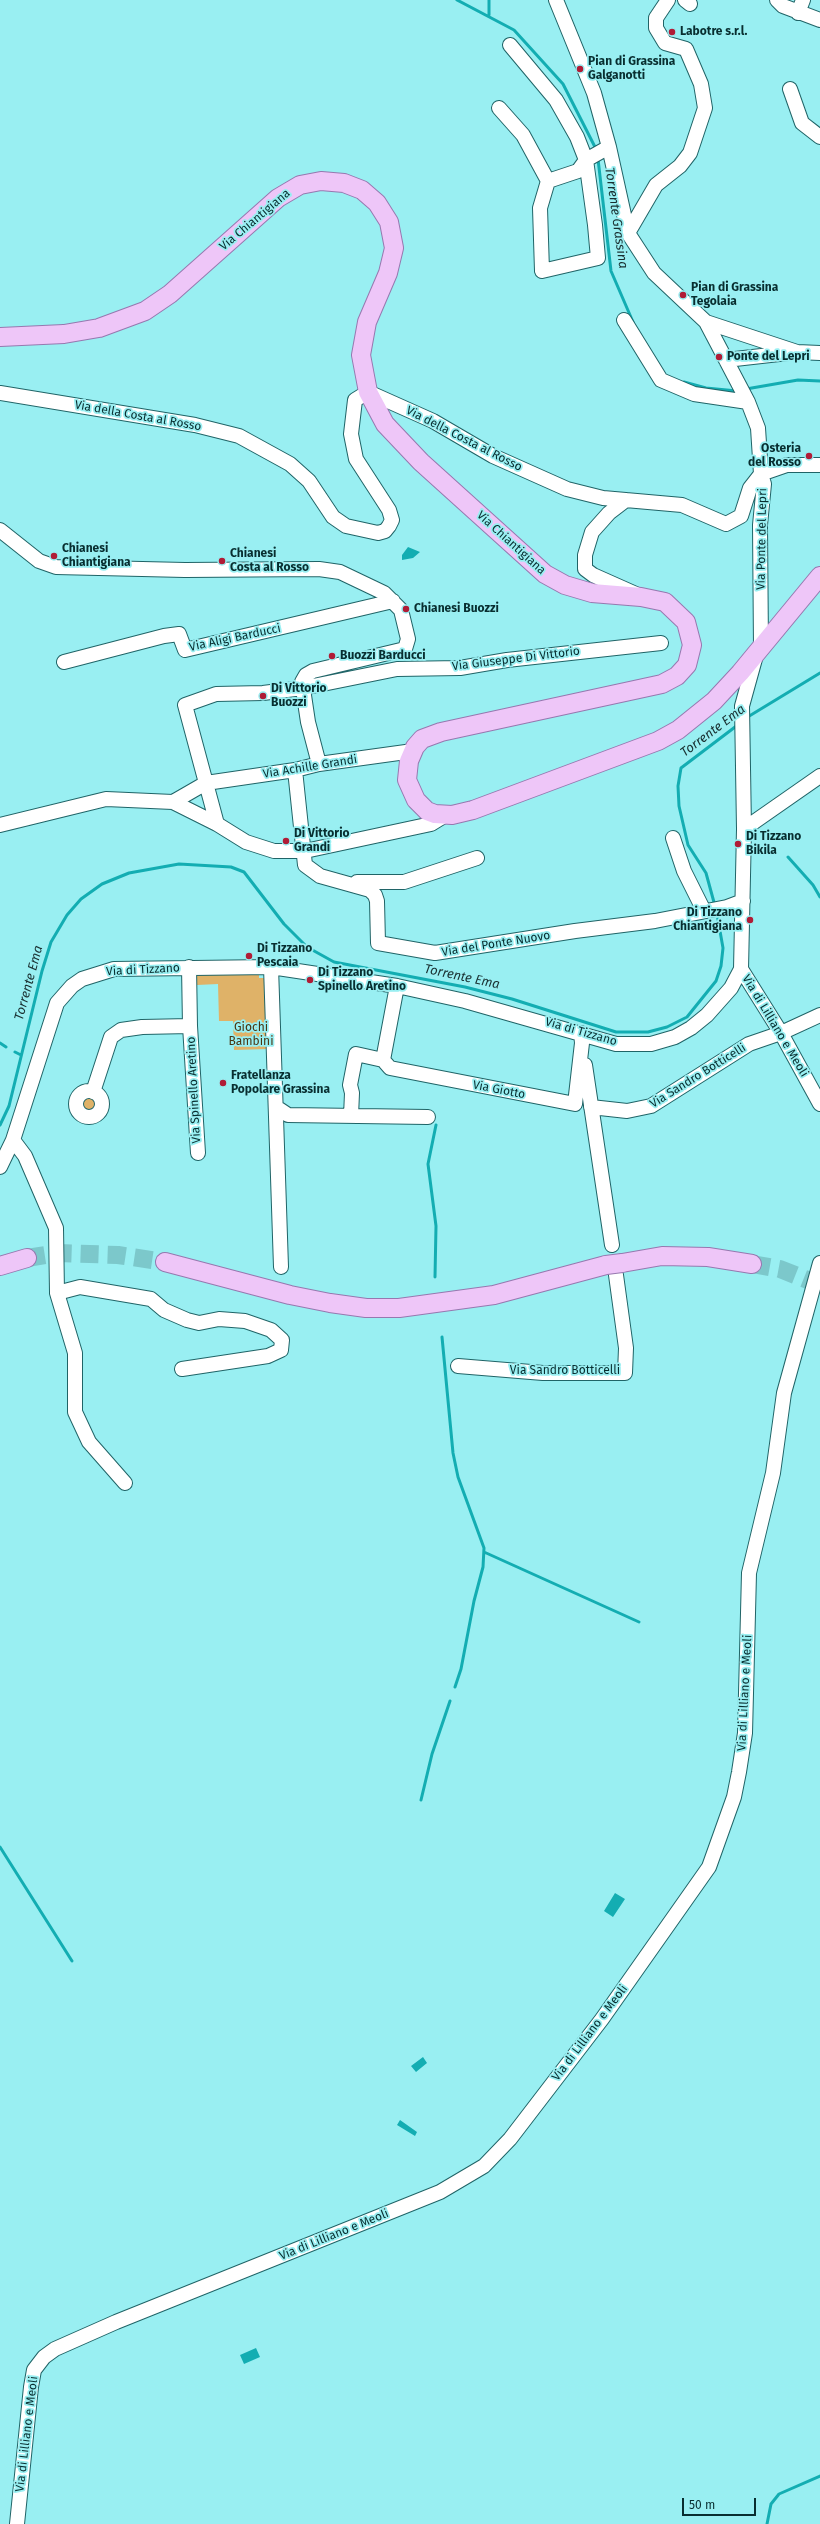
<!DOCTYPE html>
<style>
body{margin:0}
#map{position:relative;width:820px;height:2524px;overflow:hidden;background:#99eff2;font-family:"Fira Sans",sans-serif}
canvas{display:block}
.scale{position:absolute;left:682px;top:2498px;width:74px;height:18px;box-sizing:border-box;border:2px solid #082e30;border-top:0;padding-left:5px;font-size:12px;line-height:14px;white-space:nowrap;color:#082e30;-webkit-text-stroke:3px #99eff2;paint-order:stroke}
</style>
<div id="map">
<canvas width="820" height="2524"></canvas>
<div class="scale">50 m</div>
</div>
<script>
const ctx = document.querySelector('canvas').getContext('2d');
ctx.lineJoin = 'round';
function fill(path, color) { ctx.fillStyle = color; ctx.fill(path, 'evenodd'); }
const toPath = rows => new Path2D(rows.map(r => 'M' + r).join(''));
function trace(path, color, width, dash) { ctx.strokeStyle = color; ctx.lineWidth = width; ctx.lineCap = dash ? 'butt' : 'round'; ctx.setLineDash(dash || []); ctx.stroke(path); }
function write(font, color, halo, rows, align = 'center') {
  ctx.font = font + ' "Fira Sans",sans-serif'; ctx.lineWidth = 3.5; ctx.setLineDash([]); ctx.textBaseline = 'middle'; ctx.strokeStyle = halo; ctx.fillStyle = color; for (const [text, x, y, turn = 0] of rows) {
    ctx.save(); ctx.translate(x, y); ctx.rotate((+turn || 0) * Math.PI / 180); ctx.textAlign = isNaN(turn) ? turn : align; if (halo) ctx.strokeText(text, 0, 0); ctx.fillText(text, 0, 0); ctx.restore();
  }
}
fill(toPath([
 [259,971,259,978,265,978,268,1049,234,1050,233,1021,219,1021,218,984,197,985,197,974],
 '81 1104a9 9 0 1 1 18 0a9 9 0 1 1-18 0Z'
]), '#dfb268');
fill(toPath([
 [408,547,420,552,413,558,402,560,402,555],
 [615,1893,625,1899,613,1917,604,1911],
 [423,2057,427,2063,416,2072,411,2066],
 [400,2120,417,2132,415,2136,397,2125],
 [256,2348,260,2357,244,2364,240,2355]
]), '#13adb2');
trace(toPath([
 [457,0,514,30,563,84,596,149],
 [489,0,489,15],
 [598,159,611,271,633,322],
 [684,382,706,388,737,391],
 [746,389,798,380,820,381],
 [746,718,820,673],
 [788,857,813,885,820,897],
 [715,906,706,873,688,845,679,806,678,786,681,768,739,724],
 [0,1043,6,1047],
 [15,1052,21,1055],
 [0,1125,9,1106,42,971,51,942,67,915,81,899,102,884,129,873,179,864,231,867,244,872,284,924,307,947,334,962,465,987,512,999,616,1032,648,1032,667,1027,687,1017,716,981,721,966,723,948,717,914],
 [435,1277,436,1226,428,1164,436,1125],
 [442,1337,453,1453,458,1477,484,1548,483,1567,474,1601,461,1669,455,1687],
 [484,1552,639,1622],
 [421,1800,432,1754,450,1701],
 [0,1847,72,1961],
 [767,2524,771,2504,779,2494,820,2476]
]), '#13adb2', 3);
trace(toPath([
 [27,1258,59,1253,118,1255,165,1262],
 [752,1264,780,1269,820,1285]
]), '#7cc8cb', 18, [18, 9]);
const minor = toPath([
 [556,0,594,93,609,147,628,233,654,273,706,322,748,402,758,428,761,474,764,484,760,525,761,648],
 [685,0,690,4],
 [777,0,783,6,820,20],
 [798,13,803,0],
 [510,45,556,100,577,137,586,160,595,225,598,258,542,271,540,208,548,181,578,171,586,160,609,147],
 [790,89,802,123,820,137],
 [499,108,523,135,548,181],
 [628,233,656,185,680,166,690,153,705,108,701,84,686,49,665,43,656,28,656,18,668,0],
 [624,320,661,380,694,394,748,402],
 [706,322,797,352],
 [726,360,797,352,820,353],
 [0,393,195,425,239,436,290,464,309,481,333,517,346,526,378,533,385,531,389,526,392,520,389,510,356,459,351,434,355,400,368,392,433,421,493,456,567,489,603,498,682,505,726,524,741,516,750,488,761,474,787,465,820,465],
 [626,500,609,513,592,532,585,555,585,569,593,575,638,595],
 [0,530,39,561,56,567,185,570,319,569,340,572,384,593,401,610,408,639,405,649,313,671,306,675,302,682,308,722,319,764],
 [64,662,164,636,179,634,185,650,393,601],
 [295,770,305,865,320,876,370,890,375,895,377,901,378,943,435,953,575,931,655,921,727,907,743,901],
 [173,802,217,824],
 [444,816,431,824,305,851,274,851,246,842,217,824,185,705,216,694,263,693,303,688,397,669,460,668,507,660,661,643],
 [0,825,106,799,173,802,206,783,295,770,319,764,413,751],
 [744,829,820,776],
 [673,838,684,871,704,911],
 [357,882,404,882,477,858],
 [271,967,281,1267],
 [741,969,781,1033,820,1104],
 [190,1026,198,1153],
 [383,1060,397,986],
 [585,1065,612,1245],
 '76 1104a13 13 0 1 1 26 0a13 13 0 1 1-26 0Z',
 [93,1092,111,1037,121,1030,142,1027,190,1026,189,967],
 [276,1107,288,1115,428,1117],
 [591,1107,627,1111,651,1106,749,1044,781,1033,820,1015],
 [351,1116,352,1093,350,1085,356,1054,383,1060,390,1068,575,1104,582,1043,581,1033],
 [13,1140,25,1156,56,1228,57,1293,75,1353,75,1412,89,1442,125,1483],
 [0,1167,13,1140,57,1003,72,986,82,979,114,969,271,967,397,986,465,1001,616,1044,651,1044,675,1037,691,1028,707,1015,731,988,741,969,744,829,742,706,755,659],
 [57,1293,80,1287,151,1299,164,1310,187,1320,199,1323,219,1319,245,1321,271,1330,282,1340,281,1350,268,1356,182,1369],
 [458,1366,543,1373,625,1373,626,1348,616,1275],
 [17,2524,31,2387,34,2370,44,2357,55,2349,116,2322,440,2192,484,2166,510,2139,602,2019,709,1867,734,1797,739,1772,745,1733,749,1573,773,1473,784,1393,820,1263]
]);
const major = toPath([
 [0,337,64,334,99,328,145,311,170,294,278,198,300,185,321,181,344,183,362,190,377,203,389,222,394,248,388,273,367,322,361,355,368,392,385,424,421,462,545,574,565,585,592,593,641,597,665,602,686,622,692,645,687,665,677,676,662,684,441,732,422,739,415,747,409,761,407,780,416,800,427,811,435,814,452,815,473,810,658,741,678,730,714,701,740,673,820,576],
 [165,1262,290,1295,330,1303,366,1308,399,1308,494,1295,606,1265],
 [622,1263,662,1256,708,1257,752,1264],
 [0,1266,27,1258]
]);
trace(minor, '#206467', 16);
trace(major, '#9678af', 20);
trace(minor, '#fff', 14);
trace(major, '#eec6f8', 18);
const majorBridge = toPath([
 [606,1265,622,1263]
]);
trace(majorBridge, '#9678af', 20, []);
trace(majorBridge, '#eec6f8', 18);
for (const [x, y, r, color] of [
 [672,32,4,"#b01c36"],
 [580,69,4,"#b01c36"],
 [683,295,4,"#b01c36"],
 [719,357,4,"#b01c36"],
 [809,456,4,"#b01c36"],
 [54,556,4,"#b01c36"],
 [222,561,4,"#b01c36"],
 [406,609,4,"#b01c36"],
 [332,656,4,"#b01c36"],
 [263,696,4,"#b01c36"],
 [286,841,4,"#b01c36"],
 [738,844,4,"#b01c36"],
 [750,920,4,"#b01c36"],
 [249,956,4,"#b01c36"],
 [310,980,4,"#b01c36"],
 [223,1083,4,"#b01c36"]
]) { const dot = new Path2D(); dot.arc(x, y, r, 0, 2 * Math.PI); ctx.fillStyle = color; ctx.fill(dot); trace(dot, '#99eff2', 1.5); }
write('bold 12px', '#082e30', '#99eff2', [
 ["Labotre s.r.l.",680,32],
 ["Pian di Grassina",588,62],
 ["Galganotti",588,76],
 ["Pian di Grassina",691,288],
 ["Tegolaia",691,302],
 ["Ponte del Lepri",727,357],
 ["Osteria",801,449,"right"],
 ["del Rosso",801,463,"right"],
 ["Chianesi",62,549],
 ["Chiantigiana",62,563],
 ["Chianesi",230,554],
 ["Costa al Rosso",230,568],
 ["Chianesi Buozzi",414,609],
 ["Buozzi Barducci",340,656],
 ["Di Vittorio",271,689],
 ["Buozzi",271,703],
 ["Di Vittorio",294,834],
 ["Grandi",294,848],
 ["Di Tizzano",746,837],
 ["Bikila",746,851],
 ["Di Tizzano",742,913,"right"],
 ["Chiantigiana",742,927,"right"],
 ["Di Tizzano",257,949],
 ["Pescaia",257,963],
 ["Di Tizzano",318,973],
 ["Spinello Aretino",318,987],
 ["Fratellanza",231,1076],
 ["Popolare Grassina",231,1090]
], 'left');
write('12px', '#082e30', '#99eff2', [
 ["Via Chiantigiana",255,220,-40],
 ["Via della Costa al Rosso",138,416,10],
 ["Via della Costa al Rosso",464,439,27],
 ["Via Ponte del Lepri",762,539,-89],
 ["Via Chiantigiana",511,543,42],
 ["Via Aligi Barducci",235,638,-12],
 ["Via Giuseppe Di Vittorio",516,659,-7],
 ["Via Achille Grandi",310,767,-9],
 ["Via del Ponte Nuovo",496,944,-9],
 ["Via di Tizzano",143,970,-3],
 ["Via di Lilliano e Meoli",775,1026,59],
 ["Via di Tizzano",581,1032,16],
 ["Via Sandro Botticelli",698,1076,-32],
 ["Via Spinello Aretino",194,1090,-93],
 ["Via Giotto",499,1090,11],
 ["Via Sandro Botticelli",565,1371],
 ["Via di Lilliano e Meoli",745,1693,-87],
 ["Via di Lilliano e Meoli",590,2033,-53],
 ["Via di Lilliano e Meoli",334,2235,-22],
 ["Via di Lilliano e Meoli",27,2434,-83]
]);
write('12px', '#493512', '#99eff2', [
 ["Giochi",251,1028],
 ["Bambini",251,1042]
]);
write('italic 13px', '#192f30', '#99eff2', [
 ["Torrente Grassina",616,218,82],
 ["Torrente Ema",713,731,-37],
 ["Torrente Ema",462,977,12],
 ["Torrente Ema",29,983,-75]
]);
</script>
